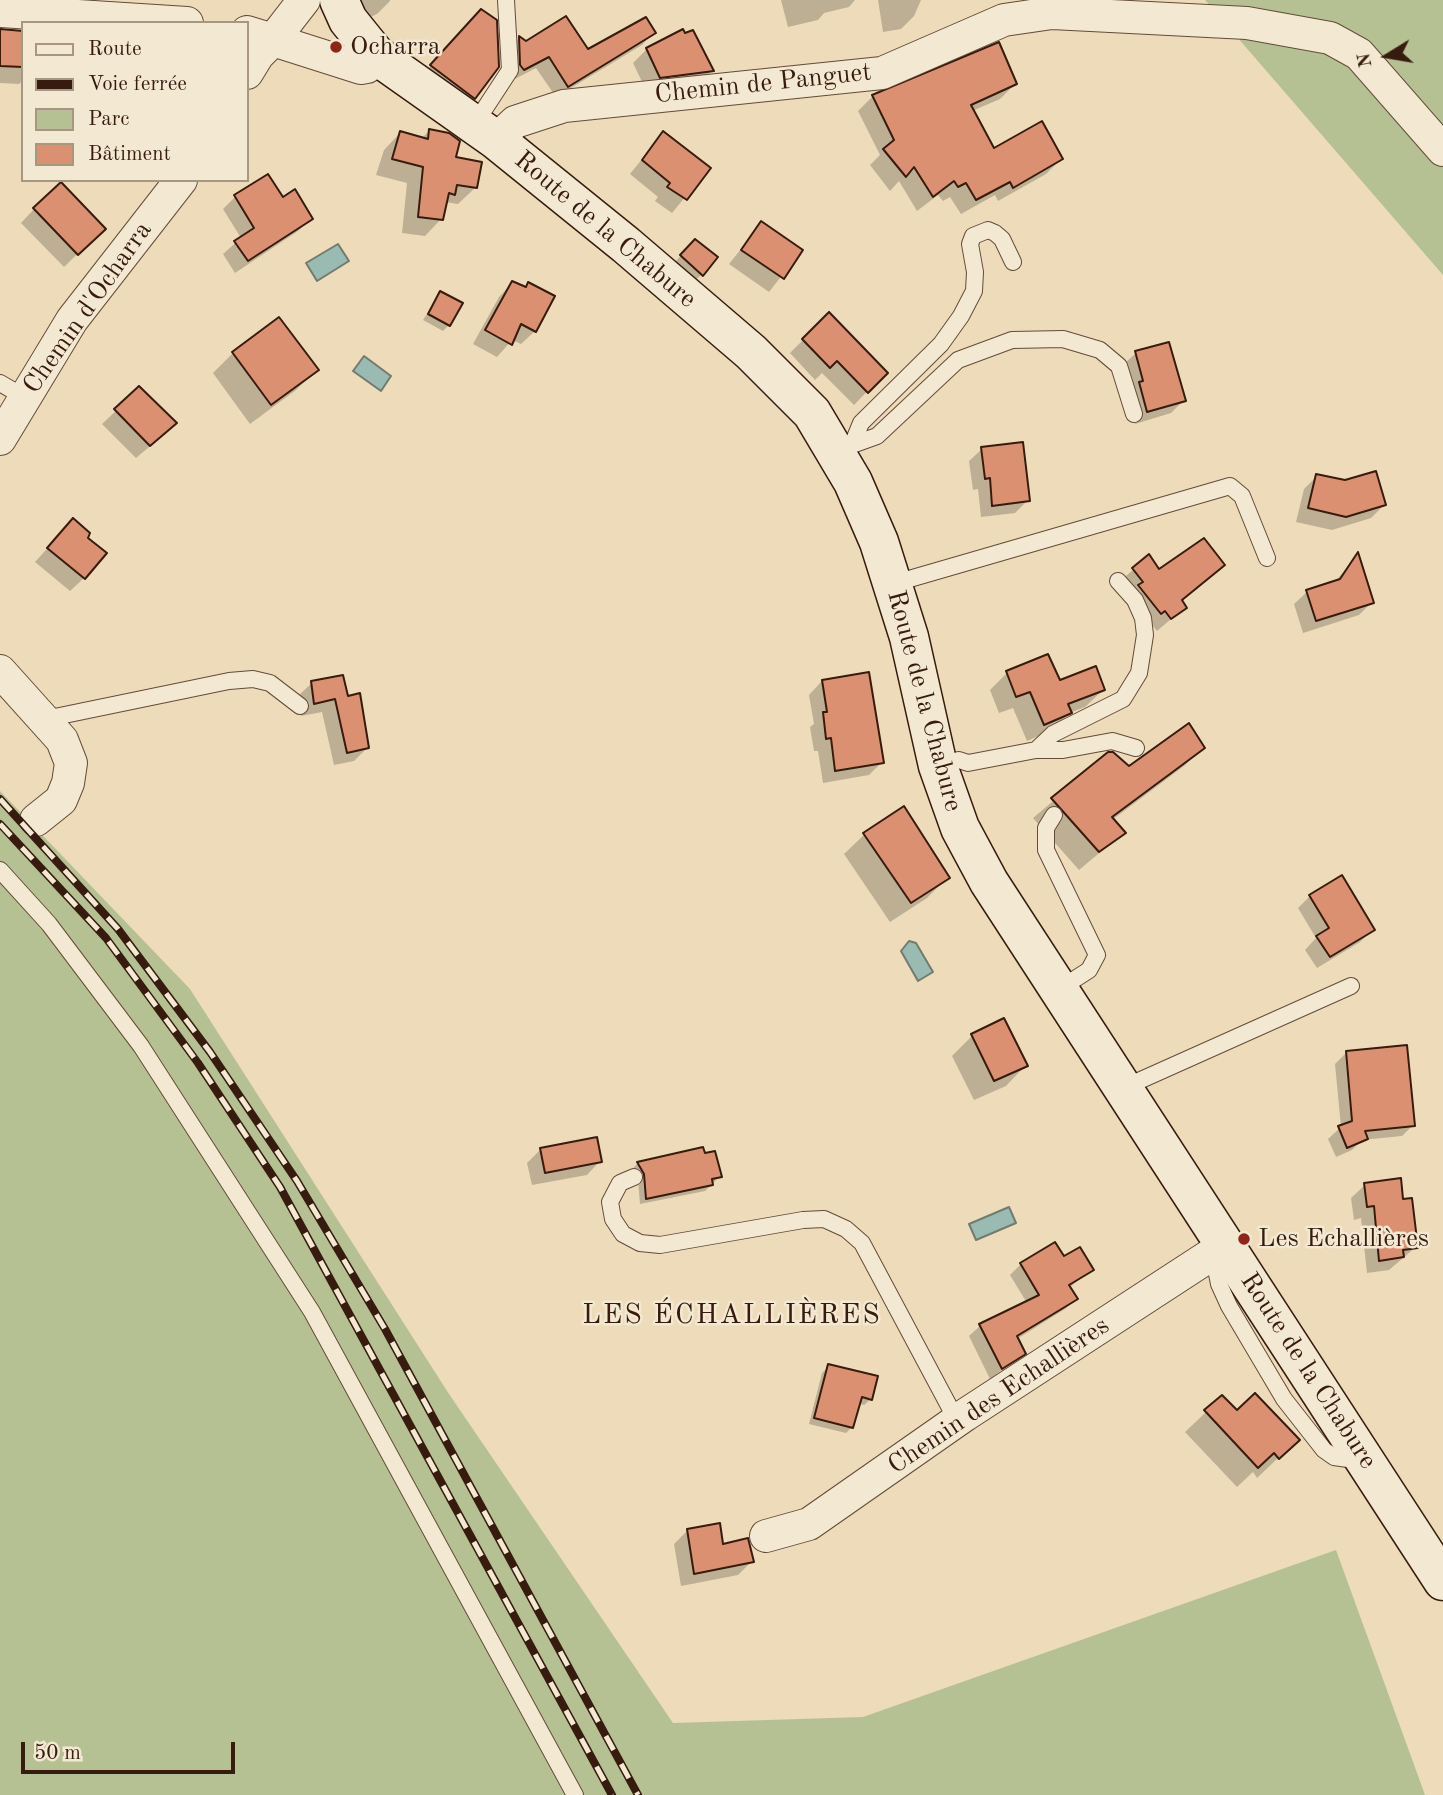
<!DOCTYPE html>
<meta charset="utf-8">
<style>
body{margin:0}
#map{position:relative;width:1443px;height:1795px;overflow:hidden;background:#eddbba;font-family:"Old Standard TT",serif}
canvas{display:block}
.legend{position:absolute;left:21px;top:21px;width:228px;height:161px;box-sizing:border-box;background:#f3e8d2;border:2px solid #a89684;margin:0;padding:9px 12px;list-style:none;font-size:21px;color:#371b0e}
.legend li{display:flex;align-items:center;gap:14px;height:35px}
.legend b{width:35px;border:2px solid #a89684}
.north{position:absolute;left:1352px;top:21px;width:70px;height:70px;-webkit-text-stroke:5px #f3e8d2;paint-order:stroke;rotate:259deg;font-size:19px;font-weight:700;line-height:28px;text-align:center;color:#371b0e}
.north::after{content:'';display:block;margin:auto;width:24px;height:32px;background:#371b0e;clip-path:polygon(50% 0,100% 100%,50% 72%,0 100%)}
.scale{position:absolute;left:21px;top:1742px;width:214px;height:32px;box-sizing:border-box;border:4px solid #371b0e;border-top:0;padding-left:9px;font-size:21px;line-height:24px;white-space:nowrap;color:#371b0e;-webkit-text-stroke:5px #f3e8d2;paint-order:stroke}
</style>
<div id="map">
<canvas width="1443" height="1795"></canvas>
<ul class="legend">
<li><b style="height:9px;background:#f3e8d2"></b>Route</li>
<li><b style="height:9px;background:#371b0e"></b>Voie ferrée</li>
<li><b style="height:19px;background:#b5c192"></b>Parc</li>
<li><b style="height:19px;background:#db9072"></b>Bâtiment</li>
</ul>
<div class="north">N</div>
<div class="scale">50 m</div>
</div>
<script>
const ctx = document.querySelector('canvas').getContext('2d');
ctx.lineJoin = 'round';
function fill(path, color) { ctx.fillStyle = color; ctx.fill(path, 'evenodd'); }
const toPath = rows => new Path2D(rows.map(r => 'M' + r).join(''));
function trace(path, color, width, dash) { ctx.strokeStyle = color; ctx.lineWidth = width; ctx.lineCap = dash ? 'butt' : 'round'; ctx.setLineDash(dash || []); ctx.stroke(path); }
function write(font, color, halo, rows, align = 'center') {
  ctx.font = font + ' "Old Standard TT",serif'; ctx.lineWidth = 5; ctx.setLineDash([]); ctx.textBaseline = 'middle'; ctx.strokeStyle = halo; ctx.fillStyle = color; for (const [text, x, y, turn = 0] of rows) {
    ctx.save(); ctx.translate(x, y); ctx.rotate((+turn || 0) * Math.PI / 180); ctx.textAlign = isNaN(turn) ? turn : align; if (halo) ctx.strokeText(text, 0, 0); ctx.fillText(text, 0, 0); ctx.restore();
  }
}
fill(toPath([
 [1205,0,1443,0,1443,275],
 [0,791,190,989,449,1394,673,1723,863,1717,1336,1550,1425,1795,0,1795]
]), '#b5c192');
const water = toPath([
 [338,244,349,261,317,281,306,263,338,244],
 [364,356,391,376,381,391,353,371,364,356],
 [909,941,916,943,933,972,918,981,901,951,909,941],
 [1009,1207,1016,1223,976,1240,969,1224,1009,1207]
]);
fill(water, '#99bbb2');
trace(water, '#727b70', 2);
fill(toPath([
 [355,0,390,0,390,1,377,14,356,24],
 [781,0,855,0,849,7,824,13,818,20,788,27],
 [878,0,921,0,914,16,901,29,883,32],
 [468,25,474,98,461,111,418,80],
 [0,31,23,33,23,80,19,84,0,83],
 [653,33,642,45,556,97,536,68,511,81,507,49,519,38,526,43,587,51],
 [647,49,712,71,699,84,646,90,633,63],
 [1015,84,1000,99,972,111,993,151,1061,159,1046,174,998,201,995,195,961,214,950,197,943,201,938,195,917,211,899,181,890,191,870,165,880,155,858,111,873,96],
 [430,130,475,188,458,204,445,202,441,219,425,236,402,233,407,183,376,175,384,150,400,133,421,139],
 [663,133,709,168,672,213,655,201,658,197,630,174],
 [235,197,282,199,311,219,298,231,235,273,223,254,241,238,223,209],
 [34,209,103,229,64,267,21,223],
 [761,224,801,251,769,292,729,264],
 [695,241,702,274,696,280,675,262],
 [512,283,524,288,529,284,535,331,521,344,512,340,497,357,473,344,499,297],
 [440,293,449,325,443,331,423,320],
 [829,314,885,373,854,405,822,373,815,380,790,353],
 [233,353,317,369,296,390,250,424,213,373],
 [1136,353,1184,400,1171,413,1135,424,1127,396,1123,365],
 [139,389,162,436,136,458,102,424],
 [982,449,1028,500,1015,513,981,517,978,489,973,490,969,461],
 [1317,476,1384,505,1371,518,1332,530,1296,522,1304,489],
 [73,520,84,578,70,591,35,562],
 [1357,555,1372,602,1359,615,1303,633,1294,604,1307,592,1335,582],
 [1148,557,1159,571,1223,565,1181,601,1185,607,1157,631,1119,582],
 [1047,656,1059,682,1103,690,1085,707,1069,713,1052,730,1027,741,1013,708,999,713,990,690,1007,673],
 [822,681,882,762,869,775,823,783,818,751,814,751,810,727,814,724,809,695],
 [312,683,346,698,367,748,354,761,334,765,322,712,301,716,298,696],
 [1203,747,1184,766,1112,820,1123,833,1079,870,1033,818,1109,754,1128,769],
 [865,834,947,878,927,898,890,922,844,854],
 [1310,896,1373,929,1360,942,1317,968,1305,950,1316,938,1298,908],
 [972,1036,1026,1065,1006,1086,974,1100,952,1056],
 [1346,1053,1413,1125,1402,1136,1362,1140,1352,1150,1336,1157,1328,1139,1341,1127,1335,1064],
 [541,1149,600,1161,587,1175,532,1185,527,1163],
 [638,1163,720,1176,705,1191,640,1204,638,1180,632,1169],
 [1365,1185,1401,1201,1416,1247,1389,1270,1367,1273,1361,1218,1354,1220,1351,1198],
 [1063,1259,1092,1269,1069,1288,1076,1299,1065,1309,1017,1339,1024,1353,990,1379,969,1336,980,1326,1027,1303,1010,1275,1021,1264],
 [829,1366,871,1399,864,1405,858,1403,852,1427,846,1433,809,1424,822,1373],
 [1222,1397,1237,1413,1297,1440,1257,1478,1253,1472,1237,1487,1185,1432],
 [687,1531,722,1546,752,1561,738,1575,681,1586,674,1544]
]), '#0003');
const building = toPath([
 [481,9,497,20,499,67,475,99,430,65,481,9],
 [566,16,588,49,646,17,656,33,568,87,549,57,524,70,520,65,519,36,526,41,566,16],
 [0,29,23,31,23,67,0,66,0,29],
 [683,29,685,33,693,30,714,71,660,78,646,48,683,29],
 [999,42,1017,84,971,105,994,148,1042,121,1063,159,1013,188,1010,182,976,200,966,183,958,187,954,181,933,197,914,167,906,177,883,149,894,140,872,95,999,42],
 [429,129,449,133,460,141,456,157,482,162,477,188,457,185,455,195,449,193,443,220,418,217,423,167,392,159,400,131,428,139,429,129],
 [663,131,711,168,687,200,667,187,670,183,642,160,663,131],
 [268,174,283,197,295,189,313,219,248,261,234,241,254,228,234,195,268,174],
 [61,182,106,229,78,255,33,208,61,182],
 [761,221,803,250,784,279,741,250,761,221],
 [695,239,718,257,703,276,680,255,695,239],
 [512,281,526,287,528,282,555,296,536,332,521,324,512,345,485,330,512,281],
 [440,291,463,303,450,326,428,314,440,291],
 [829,312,888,373,868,393,837,361,830,368,802,339,829,312],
 [279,317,319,370,271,405,232,352,279,317],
 [1169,342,1186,401,1147,412,1139,382,1143,381,1135,351,1169,342],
 [139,386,177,423,150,446,114,409,139,386],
 [1023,442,1030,501,992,506,990,478,985,479,981,447,1023,442],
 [1376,471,1386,505,1346,517,1308,508,1316,474,1345,480,1376,471],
 [73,518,90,533,88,538,107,553,85,579,47,548,73,518],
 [1204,538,1225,565,1182,600,1187,608,1171,619,1165,611,1161,614,1138,585,1143,582,1132,568,1149,554,1159,569,1204,538],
 [1358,552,1374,603,1316,621,1306,590,1340,579,1358,552],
 [1048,654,1060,680,1096,666,1105,690,1068,704,1072,713,1044,725,1030,692,1016,697,1006,671,1048,654],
 [869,672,884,763,835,771,831,738,826,739,823,712,827,712,822,680,869,672],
 [343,675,348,696,360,693,369,748,347,753,335,699,314,704,311,681,343,675],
 [1189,723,1205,748,1112,817,1126,833,1099,852,1051,798,1108,752,1113,752,1129,766,1189,723],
 [904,806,950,878,911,903,863,833,904,806],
 [1342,875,1375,930,1330,957,1316,936,1329,928,1309,895,1342,875],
 [1004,1018,1028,1066,994,1081,971,1034,1004,1018],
 [1407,1045,1415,1126,1365,1131,1368,1139,1347,1148,1338,1126,1352,1121,1346,1051,1407,1045],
 [597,1137,602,1162,545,1173,540,1148,597,1137],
 [703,1147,705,1153,715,1151,722,1177,712,1179,713,1185,646,1199,644,1174,637,1162,703,1147],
 [1401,1178,1403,1199,1412,1198,1418,1248,1403,1250,1404,1257,1379,1261,1374,1206,1367,1207,1364,1183,1401,1178],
 [1055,1242,1064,1256,1080,1247,1094,1270,1069,1285,1078,1299,1017,1336,1026,1354,1002,1369,979,1324,1039,1295,1020,1263,1055,1242],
 [828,1364,878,1376,872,1400,862,1397,853,1428,814,1418,828,1364],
 [1255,1393,1300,1440,1279,1459,1274,1453,1258,1468,1204,1410,1222,1395,1237,1410,1255,1393],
 [720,1523,723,1544,748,1538,754,1562,694,1574,687,1529,720,1523]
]);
fill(building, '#db9072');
trace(building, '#371b0e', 2);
const lane = toPath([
 [474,125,510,70,506,0],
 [0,383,24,397],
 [852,445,877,436,958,360,1012,340,1063,339,1100,350,1119,366,1134,414],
 [846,448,852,445,861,423,941,344,961,316,974,291,975,272,970,244,973,236,988,230,995,233,1002,239,1013,262],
 [892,584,1230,486,1242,496,1267,558],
 [45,719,229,681,253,679,270,683,300,706],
 [1036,750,1063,750,1112,741,1136,748],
 [938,766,959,760,968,763,1036,750,1053,734,1123,699,1139,673,1145,635,1143,618,1135,600,1118,581],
 [1054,815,1046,828,1046,850,1097,955,1089,970,1058,990],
 [0,870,49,924,141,1046,312,1312,575,1795],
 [1123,1088,1351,986],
 [634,1177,620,1183,610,1202,613,1219,623,1234,640,1243,660,1245,803,1220,824,1219,846,1229,862,1243,957,1421],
 [1213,1253,1219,1284,1229,1306,1284,1399,1324,1450,1334,1457,1348,1459,1359,1451]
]);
const street = toPath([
 [0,11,187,23],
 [247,32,273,40,304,0],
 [247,73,258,55,273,40,361,68,367,67,377,56],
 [496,140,515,122,564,106,882,73,1004,20,1052,13,1247,23,1330,38,1359,54,1443,150],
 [0,439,72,320,181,180],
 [0,671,62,740,71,763,68,783,61,800,36,820],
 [766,1536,809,1524,965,1415,1226,1245]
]);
const secondary = toPath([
 [339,0,348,20,377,56,496,140,626,245,751,352,812,413,853,482,879,542,909,637,938,766,960,828,989,882,1443,1581]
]);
trace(lane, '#644b39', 18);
trace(street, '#644b39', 34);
trace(secondary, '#371b0e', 41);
trace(lane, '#f3e8d2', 16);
trace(street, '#f3e8d2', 32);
trace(secondary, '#f3e8d2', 38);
const rail = toPath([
 [0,799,118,929,210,1052,297,1181,385,1329,638,1795],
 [0,824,106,938,198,1063,280,1187,612,1795]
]);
trace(rail, '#371b0e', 8);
trace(rail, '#f3e8d2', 5, [16]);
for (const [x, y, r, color] of [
 [336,47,7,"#8f2418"],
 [1244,1239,7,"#8f2418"]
]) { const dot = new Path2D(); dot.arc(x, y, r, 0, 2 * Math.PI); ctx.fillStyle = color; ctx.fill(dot); trace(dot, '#f3e8d2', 2.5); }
write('26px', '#371b0e', '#f3e8d2', [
 ["Ocharra",350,47],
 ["Les Echallières",1258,1239]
], 'left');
write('26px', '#371b0e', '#f3e8d2', [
 ["Chemin de Panguet",763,84,-6],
 ["Route de la Chabure",605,230,40],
 ["Chemin d'Ocharra",88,308,-55],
 ["Route de la Chabure",924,701,75],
 ["Route de la Chabure",1308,1371,57],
 ["Chemin des Echallières",999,1396,-34]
]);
ctx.letterSpacing = '2px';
write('28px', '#371b0e', '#f3e8d2', [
 ["LES ÉCHALLIÈRES",732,1316]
]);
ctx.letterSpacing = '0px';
</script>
